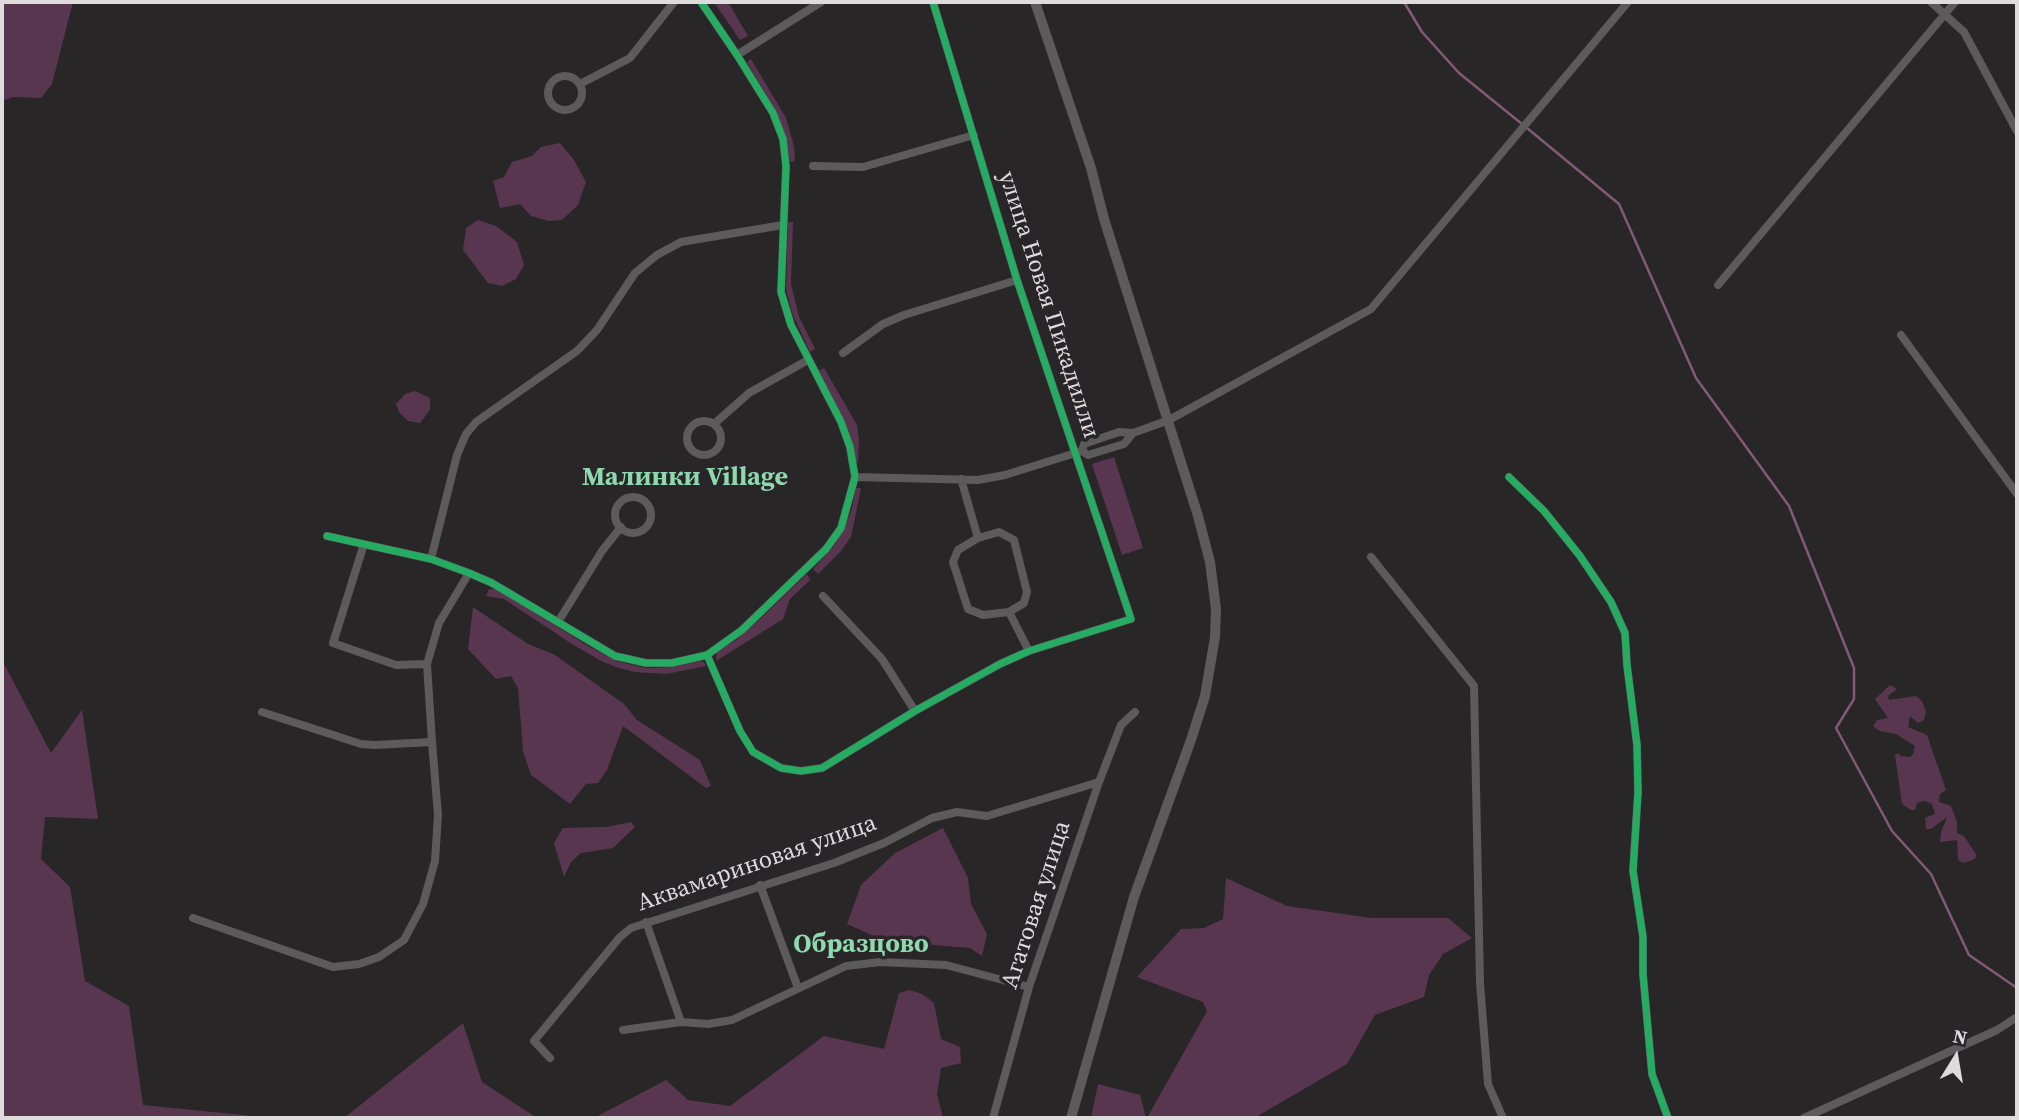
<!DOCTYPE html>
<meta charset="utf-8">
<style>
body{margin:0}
#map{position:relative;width:2019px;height:1120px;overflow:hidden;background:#292628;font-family:"Source Serif 4",serif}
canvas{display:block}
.frame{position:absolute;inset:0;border:4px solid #dedbdd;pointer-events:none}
.north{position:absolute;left:1921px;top:1022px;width:70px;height:70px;-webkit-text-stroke:5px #2a2528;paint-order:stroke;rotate:11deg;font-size:19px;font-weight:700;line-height:28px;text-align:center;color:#dedbdd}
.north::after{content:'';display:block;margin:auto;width:24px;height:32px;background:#dedbdd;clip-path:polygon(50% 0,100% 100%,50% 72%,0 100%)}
</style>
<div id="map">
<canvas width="2019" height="1120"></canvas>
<div class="frame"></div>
<div class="north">N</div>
</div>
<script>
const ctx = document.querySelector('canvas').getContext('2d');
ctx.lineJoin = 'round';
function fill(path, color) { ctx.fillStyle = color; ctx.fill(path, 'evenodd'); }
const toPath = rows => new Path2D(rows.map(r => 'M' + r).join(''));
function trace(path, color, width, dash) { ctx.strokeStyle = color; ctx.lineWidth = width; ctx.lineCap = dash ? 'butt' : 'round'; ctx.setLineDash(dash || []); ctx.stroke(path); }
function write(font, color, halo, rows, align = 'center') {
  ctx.font = font + ' "Source Serif 4",serif'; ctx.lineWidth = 7; ctx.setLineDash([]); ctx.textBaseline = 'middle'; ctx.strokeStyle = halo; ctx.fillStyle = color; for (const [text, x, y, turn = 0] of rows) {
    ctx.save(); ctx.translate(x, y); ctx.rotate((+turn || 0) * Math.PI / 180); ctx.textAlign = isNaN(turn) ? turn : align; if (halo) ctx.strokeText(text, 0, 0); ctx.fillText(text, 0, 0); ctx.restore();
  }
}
fill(toPath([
 [2,2,73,2,52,84,41,98,13,97,2,101],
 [714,2,728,2,748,36,740,40],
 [751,59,786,118,794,146,795,161,790,162,788,147,781,123,772,104,749,66,747,62],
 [560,143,574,160,586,182,578,205,562,220,549,221,531,216,520,204,500,208,493,181,504,177,512,162,532,156,541,147],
 [478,220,496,226,517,242,524,265,516,279,502,286,488,283,463,250,466,228],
 [788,222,793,222,791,284,799,317,815,349,810,352,792,313,786,289],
 [824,368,857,425,859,440,858,462,856,462,848,429,819,370],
 [415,391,430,398,430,410,420,423,408,421,399,412,396,404,405,394],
 [1114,457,1143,548,1122,555,1092,464],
 [856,488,861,488,851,537,841,551,818,574,813,569,833,547,846,525,852,508],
 [807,574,810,580,790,599,783,619,716,661,717,652,735,641,756,623],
 [489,589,495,589,506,595,588,646,616,661,646,668,674,667,699,661,704,662,706,666,666,674,634,672,619,668,603,662,572,644,504,599,486,596],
 [473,607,528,644,555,655,624,704,637,720,700,760,711,786,706,788,623,726,607,770,598,783,586,784,570,804,531,775,523,751,518,688,511,676,496,679,468,649],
 [2,660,51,753,82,710,98,819,45,817,41,859,70,887,85,981,129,1006,143,1105,273,1118,2,1118],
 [1890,685,1897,689,1888,696,1889,700,1916,696,1922,701,1926,712,1924,720,1918,723,1910,716,1908,727,1927,735,1946,790,1940,794,1939,802,1951,806,1957,822,1957,833,1964,836,1977,856,1973,860,1963,863,1958,860,1957,840,1940,842,1941,832,1947,817,1931,829,1926,829,1925,818,1935,814,1932,804,1925,801,1917,803,1915,810,1911,810,1902,804,1895,755,1898,753,1901,756,1910,757,1913,754,1915,746,1896,734,1880,731,1873,726,1877,720,1888,718,1875,699],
 [631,822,635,827,613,848,581,853,571,862,564,877,554,843,563,828,606,827],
 [943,828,968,878,971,904,987,934,982,956,970,948,885,941,847,924,861,885,895,853],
 [1226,878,1287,906,1372,918,1448,918,1472,938,1443,954,1429,975,1424,997,1375,1015,1347,1064,1254,1118,1147,1118,1207,1011,1203,1002,1137,977,1181,929,1204,928,1223,919],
 [909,990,922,994,934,1003,941,1039,960,1047,961,1063,941,1068,937,1094,943,1118,594,1118,666,1080,688,1100,730,1106,824,1036,884,1049,899,993],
 [463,1023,482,1082,537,1118,344,1118],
 [1098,1084,1140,1095,1146,1118,1091,1118]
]), '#59364f');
trace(toPath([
 [1404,2,1422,32,1459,73,1522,124],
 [1527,128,1619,204,1696,378,1789,506,1854,668,1854,699,1836,728,1892,831,1931,874,1969,955,2017,988]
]), '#835a76', 2.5);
trace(toPath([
 [1931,2,1964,32,2017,131],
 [737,55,821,2],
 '548 93a17 17 0 1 1 34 0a17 17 0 1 1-34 0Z',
 [580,84,630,58,674,2],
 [813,166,863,167,974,135],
 [1718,285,1955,2],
 [1901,335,2017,494],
 [843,353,883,324,904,315,1017,280],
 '687 438a17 17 0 1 1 34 0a17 17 0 1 1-34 0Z',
 [714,424,749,393,808,360],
 [1119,432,1133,433,1124,444,1088,455,1082,451,1084,444,1119,432],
 [1133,433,1169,420,1371,309,1628,2],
 [855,477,978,480,1005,475,1082,451],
 [1509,477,1544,511,1580,556,1611,602,1625,633,1627,665,1637,745,1638,792,1633,871,1643,937,1643,974,1652,1074,1668,1118],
 [961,479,978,538,999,532,1014,540,1027,592,1024,603,1009,612,1029,651],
 '615 515a18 18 0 1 1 36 0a18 18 0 1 1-36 0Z',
 [327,536,431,559,469,573,492,583,615,656,646,663,672,663,707,655,742,630,826,549,841,528,855,477,850,447,841,422,791,325,781,292,786,166,783,139,773,113,737,55,701,2],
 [978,538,958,550,953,562,968,609,983,615,1009,612],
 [364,544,333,643,396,665,427,664],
 [1371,557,1474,686,1480,983,1488,1084,1503,1118],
 [431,559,457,455,466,434,476,422,577,351,597,330,635,273,657,255,681,242,783,225],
 [823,596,882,659,915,711],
 [558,622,602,551,621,527],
 [707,655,740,731,753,752,781,768,801,771,822,768,915,711,1000,664,1029,651,1131,619,1017,280,933,2],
 [262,712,361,744,374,745,432,742],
 [760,885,798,988],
 [193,918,333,967,359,964,379,957,404,940,423,904,435,861,438,815,432,742,427,664,439,623,469,573],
 [646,922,681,1022],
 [623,1030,681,1022,708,1024,732,1020,846,966,880,962,946,965,1029,987],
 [550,1058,534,1041,620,937,631,928,834,863,884,843,932,818,957,812,987,816,1099,782],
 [993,1118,1029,987,1099,782,1121,725,1135,712],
 [1804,1118,1997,1030,2017,1017]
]), '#5c5a5b', 8);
trace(toPath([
 [1035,2,1091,168,1104,219,1198,516,1210,562,1216,609,1215,637,1205,696,1191,740,1134,897,1071,1118]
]), '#5c5a5b', 10);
trace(toPath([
 [1509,477,1544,511,1580,556,1611,602,1625,633,1627,665,1637,745,1638,792,1633,871,1643,937,1643,974,1652,1074,1668,1118],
 [327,536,431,559,469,573,492,583,615,656,646,663,672,663,707,655,742,630,826,549,841,528,855,477,850,447,841,422,791,325,781,292,786,166,783,139,773,113,737,55,701,2],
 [707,655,740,731,753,752,781,768,801,771,822,768,915,711,1000,664,1029,651,1131,619,1017,280,933,2]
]), '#26ab63', 7);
write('24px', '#dedbdd', '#2a2528', [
 ["улица Новая Пикадилли",1048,305,72],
 ["Аквамариновая улица",757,864,-19],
 ["Агатовая улица",1037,905,-72]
]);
write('bold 26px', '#8cdaae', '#2a2528', [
 ["Малинки Village",685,478],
 ["Образцово",861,945]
]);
</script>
